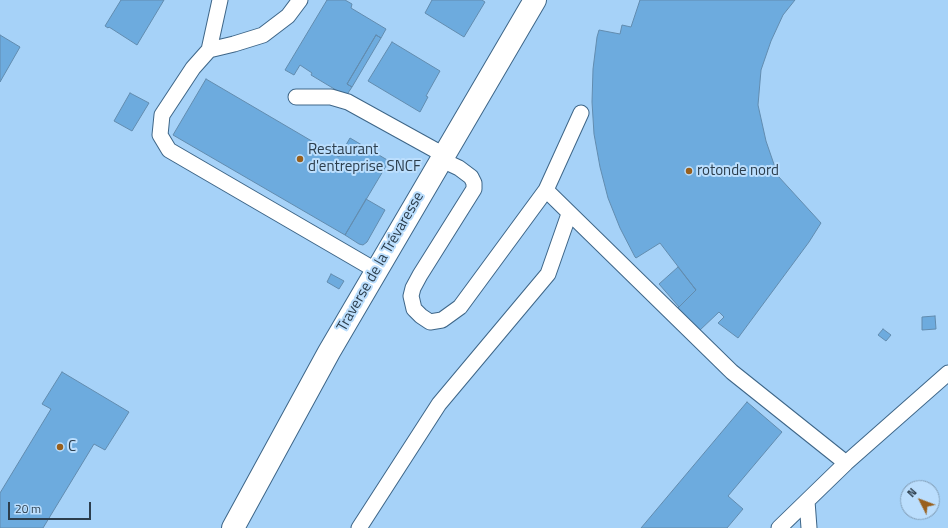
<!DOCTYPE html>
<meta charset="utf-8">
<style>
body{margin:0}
#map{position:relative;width:948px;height:528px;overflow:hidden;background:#a6d2f8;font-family:"Titillium Web",sans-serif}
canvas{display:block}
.north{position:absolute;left:900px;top:480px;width:40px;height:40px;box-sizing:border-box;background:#bbdefd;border:1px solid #829eb7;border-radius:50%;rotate:312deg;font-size:11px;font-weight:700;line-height:16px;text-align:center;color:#2c3e4d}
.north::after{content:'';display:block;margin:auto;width:14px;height:18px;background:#99601d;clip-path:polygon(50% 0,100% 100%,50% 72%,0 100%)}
.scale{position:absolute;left:8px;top:502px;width:83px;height:18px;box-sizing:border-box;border:2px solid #2c3e4d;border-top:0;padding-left:5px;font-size:12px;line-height:14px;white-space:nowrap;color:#2c3e4d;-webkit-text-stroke:3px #bbdefd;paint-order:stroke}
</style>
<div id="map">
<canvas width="948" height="528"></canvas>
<div class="north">N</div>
<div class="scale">20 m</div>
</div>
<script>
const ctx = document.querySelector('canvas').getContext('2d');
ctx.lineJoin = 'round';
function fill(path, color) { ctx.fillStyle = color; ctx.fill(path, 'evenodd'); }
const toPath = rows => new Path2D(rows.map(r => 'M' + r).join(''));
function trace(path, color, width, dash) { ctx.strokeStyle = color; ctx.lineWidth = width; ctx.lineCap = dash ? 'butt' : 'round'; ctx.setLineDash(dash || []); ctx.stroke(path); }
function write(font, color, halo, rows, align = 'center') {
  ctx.font = font + ' "Titillium Web",sans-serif'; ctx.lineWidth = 4; ctx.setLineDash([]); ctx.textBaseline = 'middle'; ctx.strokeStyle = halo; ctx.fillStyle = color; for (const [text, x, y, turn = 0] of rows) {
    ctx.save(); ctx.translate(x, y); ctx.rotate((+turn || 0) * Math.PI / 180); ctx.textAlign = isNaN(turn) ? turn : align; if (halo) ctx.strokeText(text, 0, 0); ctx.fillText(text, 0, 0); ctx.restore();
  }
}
const building = toPath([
 [121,0,164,0,137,45,109,27,108,28,105,26,121,0],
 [327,0,345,0,352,4,351,8,386,29,381,38,376,35,347,84,352,87,346,96,311,75,312,73,300,65,294,75,285,70,327,0],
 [432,0,482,0,485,2,464,37,425,13,432,0],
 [640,0,795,0,783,15,771,41,761,70,758,105,766,141,778,176,821,223,809,242,738,338,718,323,724,317,719,312,699,331,677,309,696,290,660,243,636,258,635,257,620,228,608,198,600,167,594,134,592,102,593,69,597,37,599,30,620,34,622,25,631,27,640,0],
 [0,35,20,47,0,82,0,35],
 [376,35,381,38,352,87,347,84,376,35],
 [392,42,440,71,426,96,428,97,420,112,368,81,392,42],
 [206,79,339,157,350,138,389,161,345,235,173,135,206,79],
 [130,93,149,103,132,131,114,121,130,93],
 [366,199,385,210,367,242,363,245,359,244,345,235,366,199],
 [678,267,696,290,679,307,659,284,678,267],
 [331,274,344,281,339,289,327,282,331,274],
 [935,316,936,329,922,330,922,317,935,316],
 [883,329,891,335,886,341,878,335,883,329],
 [62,372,129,412,105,450,94,444,43,528,0,528,0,493,51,409,42,404,62,372],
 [747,402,782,432,728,496,743,509,727,528,641,528,747,402]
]);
fill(building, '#6dabde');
trace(building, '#628caf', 1);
const lane = toPath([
 [300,0,288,16,263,35,234,44,209,50,193,68,162,115,160,135,169,150,377,271],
 [209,50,220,0],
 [296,97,331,97,348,102,444,155],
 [442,160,459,168,471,177,474,183,474,189,420,275,413,288,411,296,414,309,421,316,430,322,442,320,460,307,546,190,581,113],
 [546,190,732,372,846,463],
 [807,501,809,528],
 [359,528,439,404,548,274,569,214],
 [779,528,846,463,948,373]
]);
const street = toPath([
 [233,528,329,352,535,0]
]);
trace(lane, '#3e6688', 17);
trace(street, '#3e6688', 24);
trace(lane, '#fff', 15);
trace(street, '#fff', 22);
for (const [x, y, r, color] of [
 [300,159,4,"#99601d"],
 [689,171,4,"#99601d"],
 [60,447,4,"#99601d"]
]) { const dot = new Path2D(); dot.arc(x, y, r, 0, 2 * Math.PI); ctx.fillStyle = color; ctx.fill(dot); trace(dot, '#bbdefd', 1.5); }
write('15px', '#2c3e4d', '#bbdefd', [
 ["Restaurant",308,150],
 ["d'entreprise SNCF",308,167],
 ["rotonde nord",697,171],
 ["C",68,447]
], 'left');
write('15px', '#2c3e4d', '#bbdefd', [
 ["Traverse de la Trévaresse",381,262,-60]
]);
</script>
